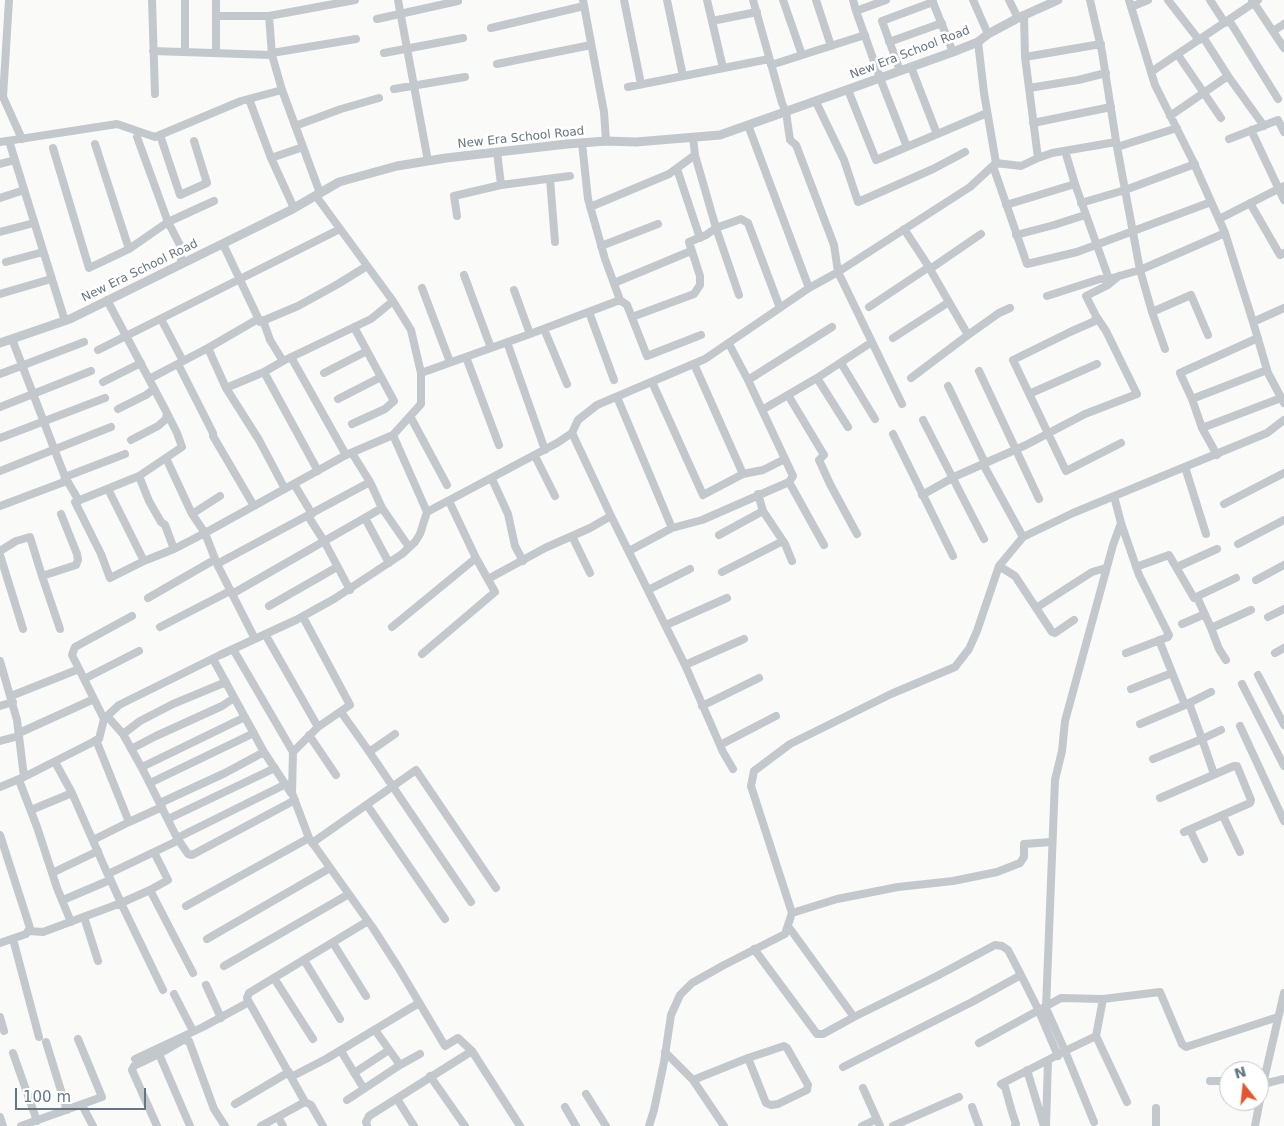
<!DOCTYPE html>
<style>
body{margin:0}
#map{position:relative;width:1284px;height:1126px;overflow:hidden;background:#fafaf8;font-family:"DejaVu Sans",sans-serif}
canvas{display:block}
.north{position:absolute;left:1219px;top:1061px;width:50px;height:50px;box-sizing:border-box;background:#fff;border:1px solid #c1c8cd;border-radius:50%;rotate:344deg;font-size:14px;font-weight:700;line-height:20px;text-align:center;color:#657683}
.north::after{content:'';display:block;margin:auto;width:18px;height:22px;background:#e4572e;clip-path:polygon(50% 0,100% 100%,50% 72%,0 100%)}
.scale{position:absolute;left:15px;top:1088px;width:131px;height:22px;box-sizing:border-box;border:2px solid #657683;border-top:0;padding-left:6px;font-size:15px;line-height:18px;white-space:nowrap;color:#657683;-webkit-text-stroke:4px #fff;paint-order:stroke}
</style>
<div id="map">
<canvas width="1284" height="1126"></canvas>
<div class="north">N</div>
<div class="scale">100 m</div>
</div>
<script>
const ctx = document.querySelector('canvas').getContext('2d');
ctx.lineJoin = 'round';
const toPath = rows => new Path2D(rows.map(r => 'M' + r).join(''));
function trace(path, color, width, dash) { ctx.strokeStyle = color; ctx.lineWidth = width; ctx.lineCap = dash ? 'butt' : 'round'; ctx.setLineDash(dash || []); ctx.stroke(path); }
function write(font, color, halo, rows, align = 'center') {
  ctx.font = font + ' "DejaVu Sans",sans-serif'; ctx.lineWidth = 5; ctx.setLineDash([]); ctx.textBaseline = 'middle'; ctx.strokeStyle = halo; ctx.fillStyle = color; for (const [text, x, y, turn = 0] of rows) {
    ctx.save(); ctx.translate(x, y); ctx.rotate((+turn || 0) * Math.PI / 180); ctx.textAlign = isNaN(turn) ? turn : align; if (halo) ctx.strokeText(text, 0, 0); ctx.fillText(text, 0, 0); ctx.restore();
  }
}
trace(toPath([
 [9,0,3,97,22,139],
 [152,0,155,94],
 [185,0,185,52],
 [398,0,428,161],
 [583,0,604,112,606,141],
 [624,0,641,84],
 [667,0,683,76],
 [707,0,712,21,757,12],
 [753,0,782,103,786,112,790,140,796,145,834,245,838,272,902,404],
 [783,0,802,55],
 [816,0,831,46],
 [853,0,856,11],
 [886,0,856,11,880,78,907,147],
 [932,0,953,52],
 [973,0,988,34],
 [1009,0,1018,18],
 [1090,0,1102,52,1117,147,1140,270,1225,233],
 [1129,0,1155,85,1192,159,1225,233,1253,322,1268,373,1284,403],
 [1168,0,1199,40],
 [1210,0,1225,23],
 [1252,0,1284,48],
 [1131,7,1148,0],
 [216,16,269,16,355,0],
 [269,16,272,55,282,90,320,193],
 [377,19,458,1],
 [1229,20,1278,99],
 [712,21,723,68],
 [491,28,584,6],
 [1273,31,1284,24],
 [889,42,942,23],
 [153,51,272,55],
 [216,53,216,0],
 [272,53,356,39],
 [384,53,463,38],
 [1178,55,1221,118],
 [1025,57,1101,44],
 [497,64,591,45],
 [771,65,865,35],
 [911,67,937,134],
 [900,71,882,21,933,2],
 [1151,72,1258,0],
 [1228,76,1264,126],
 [628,87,769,59],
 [1029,88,1078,80,1106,73],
 [394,89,465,77],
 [848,90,876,160,987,113],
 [249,99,271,158,294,208],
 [816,102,844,160,858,202,933,169,965,152],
 [1170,116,1228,76,1203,37],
 [1033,123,1111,107],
 [748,125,809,288],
 [295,126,341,109,379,98],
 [1251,130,1284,200],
 [160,135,180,195,207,183,194,141],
 [137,137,168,222,181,247,181,264],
 [1229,139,1278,120,1284,132],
 [9,141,65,321],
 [0,142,117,124,155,137,241,101,282,90],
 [95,144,129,249],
 [1117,147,1177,128],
 [53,148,89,268,129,249,168,222,214,201],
 [1065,151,1075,184,1109,279,1140,270,1152,312,1165,349],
 [271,158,303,147],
 [1038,158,1052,153,1116,142],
 [996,163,1021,166,1038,158,1025,57,1024,15],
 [0,164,15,160],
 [993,166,1027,264,1077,252,1211,202],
 [677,169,700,238],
 [550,179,555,242],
 [501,185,570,176],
 [0,198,24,190],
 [1081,203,1125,190,1195,164],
 [1250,203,1280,255,1284,253],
 [1006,205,1075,184],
 [590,207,669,174,695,155,693,137],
 [457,216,454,196,501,185,497,152],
 [1219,219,1284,186],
 [904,229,927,264,968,335,911,378],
 [0,232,34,223],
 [1016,235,1054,225,1085,215],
 [223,244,260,322,298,306,338,284,367,266],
 [601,246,658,224],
 [6,262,43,252],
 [930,269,981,234],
 [464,275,491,348],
 [1119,276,1108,285,1086,296,1096,316,1095,321,1070,332,1013,360,1066,471,1121,443],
 [614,283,691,251],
 [422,288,450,362],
 [514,290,530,334],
 [0,294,51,279],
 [739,295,716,228,741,219,748,223,780,308],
 [1047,296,1100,279,1109,279],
 [107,300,167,413,166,419,158,426,131,440],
 [620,300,627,305,647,356,701,335],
 [869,307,929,267],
 [589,312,614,380],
 [1152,312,1191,295,1208,335],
 [632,317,694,294,700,285,700,276,689,242,706,235,716,228,695,155],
 [161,319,183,361],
 [263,320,270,340,283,361,371,319,393,301],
 [1253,322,1284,308],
 [544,329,567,384],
 [968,335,999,313,1010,308],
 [893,338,949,302],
 [1258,338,1180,373,1192,399,1267,370],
 [507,342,545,450],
 [208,348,226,388],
 [98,350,340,229],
 [291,357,346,455],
 [466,357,499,445],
 [283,361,264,372,318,471],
 [841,363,875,419],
 [178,364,213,433,213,436,254,506],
 [694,364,743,474],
 [979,371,1039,499],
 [264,372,226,388,259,440,285,489],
 [324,373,367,351],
 [421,373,530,334,620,300,605,259,588,199,582,143],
 [0,374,84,342],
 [817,378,848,427],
 [149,379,208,348,258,319],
 [748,380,832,327],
 [103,382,141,363],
 [652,382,703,495,743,474,763,470,785,459],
 [948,386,985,463],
 [1029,394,1097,364],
 [788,395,824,455,819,460,830,484,857,534],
 [617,397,672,528,629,551],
 [338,399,381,377],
 [1192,399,1202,428,1281,398],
 [0,407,91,371],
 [118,409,146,395,154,389],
 [762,410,817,378,872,342],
 [410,416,447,485],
 [923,420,984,539],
 [352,424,385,409,394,401,354,327],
 [1202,428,1217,455],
 [893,434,953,556],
 [0,438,105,398],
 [352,453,370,482,382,508,409,547],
 [535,456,555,496],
 [166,458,192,514],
 [983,464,1023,537],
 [1185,467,1206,534],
 [0,471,111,427],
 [139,476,149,501,161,522,165,525,174,549],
 [492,479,508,514,515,546,523,561],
 [789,482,824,545],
 [294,484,312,514],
 [108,489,144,561,110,578,101,554,75,502,139,476,182,447,177,433,167,413],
 [758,494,763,511,785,544,792,561],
 [922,495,956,476,1026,445,1085,414,1137,394,1106,331,1096,316],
 [1114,496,1121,523,1139,575,1169,635,1168,637,1126,653],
 [79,501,65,477,125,454],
 [1224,504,1284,473],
 [0,506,64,482,65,477,12,339],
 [427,512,557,443,572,433,578,420,597,405,705,359,809,288,838,272,970,187,996,163,984,93,978,42],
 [308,516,324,541,350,590],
 [611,516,685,665,723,752,733,769],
 [365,518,389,563],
 [672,528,702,520,789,482,793,476,748,380,729,344],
 [719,535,763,511],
 [572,536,590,573],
 [1238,544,1284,520],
 [0,551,16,541,30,537,42,576,76,565,78,560,77,554,61,514],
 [0,555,23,629],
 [144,561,174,549,205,533,346,455,393,435],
 [217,564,205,533,192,514,220,496],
 [999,566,1015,576,1052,632,1055,633,1074,620],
 [1136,567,1169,555,1194,598,1236,578],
 [1177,567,1217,549],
 [722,572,783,541],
 [42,576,60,629],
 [488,579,545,548,590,528,611,516,572,433],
 [1256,580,1284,565],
 [648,590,690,569],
 [232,594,382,508],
 [1197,597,1211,628,1251,610],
 [148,598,214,560],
 [269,606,337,567],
 [1036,608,1092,572,1106,568],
 [303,617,350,705,318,727,293,752,292,793,309,838,373,928,398,967,445,1046,458,1038,472,1051,520,1126],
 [1268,617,1284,609],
 [1182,624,1205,614],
 [666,625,727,598],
 [160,627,230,591],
 [392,627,476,558,449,501],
 [1211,628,1219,649,1226,660],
 [265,634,318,727],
 [255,639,217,564,370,482],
 [233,649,293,752],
 [1275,653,1284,648],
 [422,654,495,592,476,558],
 [213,659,264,752,291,793],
 [0,661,17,720,24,777],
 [685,665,744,639],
 [1258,675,1284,725],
 [84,679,139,651],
 [1242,684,1284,766],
 [1131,689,1172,673],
 [11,696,79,669],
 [1189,703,1202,739,1221,730],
 [1185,705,1211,692],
 [0,706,13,702],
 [702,706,759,678],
 [341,712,368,750,372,750,395,734],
 [107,716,123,734,143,770,177,838,188,854,192,855,295,800],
 [104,719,72,655,75,647,132,616],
 [1140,724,1185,705,1159,640],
 [1240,726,1284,821],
 [19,733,94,699],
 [123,734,140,721,173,704,226,682],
 [309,735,336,775],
 [96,740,129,822,162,807],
 [0,741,19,736],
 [720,745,776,716],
 [131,749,156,736,222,706,234,698],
 [368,750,471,902],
 [1153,759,1202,739,1214,774],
 [55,762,72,793,108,875],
 [142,767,245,717],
 [19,780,37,827,57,888,71,922],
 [150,783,254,733],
 [0,787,24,777,99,739,104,719,119,705,220,655,296,620,334,599,402,554,415,542,420,534,427,512,393,435,421,404,421,373,411,330,393,301,316,196],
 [1160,798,1234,766,1237,766,1251,800,1250,803,1184,832],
 [160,803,225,773,264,752],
 [367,805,445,919],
 [31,810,72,793],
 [1223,816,1240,852],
 [168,819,275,768],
 [1190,830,1204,859],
 [0,835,30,928,26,934,0,943],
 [177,838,286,784],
 [93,840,129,822],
 [312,843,416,770,496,888],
 [154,852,168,880,150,890,121,903,163,990],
 [52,873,98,851],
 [150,890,193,973],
 [63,900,110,880],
 [186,906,309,838],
 [792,913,837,899,898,887,953,881,997,872,1020,863,1024,857,1024,844,1051,842],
 [84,917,98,961],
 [788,926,854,1017,935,977,995,945,1002,946,1008,950,1021,975,1038,1009,1058,1056],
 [29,931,43,932,121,903,108,874,175,842],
 [13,939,39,1037],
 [207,939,330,868],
 [333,943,366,996],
 [754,949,817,1034,823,1034,854,1017],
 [304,960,340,1019],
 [224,966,349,894],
 [274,978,313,1039],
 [206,985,221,1018],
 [1284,993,1263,1084,1284,1079],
 [174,994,193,1031],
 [249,1002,291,1077,326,1059,419,1003],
 [0,1017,4,1031],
 [375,1030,400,1065],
 [1096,1036,1127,1102],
 [46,1042,67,1110],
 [979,1043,1061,998,1103,999,1160,992,1182,1044,1186,1047,1278,1017],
 [341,1051,364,1089],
 [665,1052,693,1080,724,1126],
 [13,1053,37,1121],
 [159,1054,183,1040,189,1041,214,1109,225,1126],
 [135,1059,203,1027,249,1002,247,998,249,993,368,921],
 [843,1067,972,1002,1021,975],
 [1027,1070,1043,1123],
 [354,1073,389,1050],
 [430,1076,465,1126],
 [693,1080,748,1058,784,1046,787,1048,808,1085,807,1090,778,1104,771,1105,766,1103,748,1058],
 [1210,1081,1229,1081],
 [863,1088,880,1126],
 [586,1094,606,1126],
 [397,1099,414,1126],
 [347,1100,400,1065,420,1054],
 [305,1102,311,1105,323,1126],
 [235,1104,289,1072],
 [82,1105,93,1126],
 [565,1107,576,1126],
 [972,1107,979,1126],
 [1156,1108,1156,1126],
 [0,1117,3,1126],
 [278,1117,283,1126],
 [1094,1122,1065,1051,1096,1036,1103,999],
 [21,1126,102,1097,78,1039],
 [157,1126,132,1070,134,1066,159,1054,190,1126],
 [261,1126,305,1102,291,1077],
 [367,1126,366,1122,369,1116,472,1051],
 [649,1126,654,1110,664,1062,671,1015,680,995,692,983,724,965,785,934,792,913,751,786,754,771,790,744,891,694,955,667,969,649,977,631,999,566,1023,537,1073,513,1267,433,1284,420],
 [862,1126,877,1119],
 [893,1126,959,1097],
 [1015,1126,1016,1124,1012,1112,1005,1087,1001,1084,1048,1060],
 [1046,1126,1048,1060,1065,1051,1046,1008,1055,780,1062,751,1065,721,1113,545,1121,523],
 [1255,1126,1263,1084,1259,1083]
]), '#c3c8cc', 8);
trace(toPath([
 [0,343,70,319,289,211,339,182,397,166,446,158,567,144,606,141,636,142,720,135,953,52,978,42,988,34,1018,18,1058,0]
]), '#c3c8cc', 9);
write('12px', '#657683', '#fff', [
 ["New Era School Road",910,53,-21],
 ["New Era School Road",521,138,-6],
 ["New Era School Road",140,271,-26]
]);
</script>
